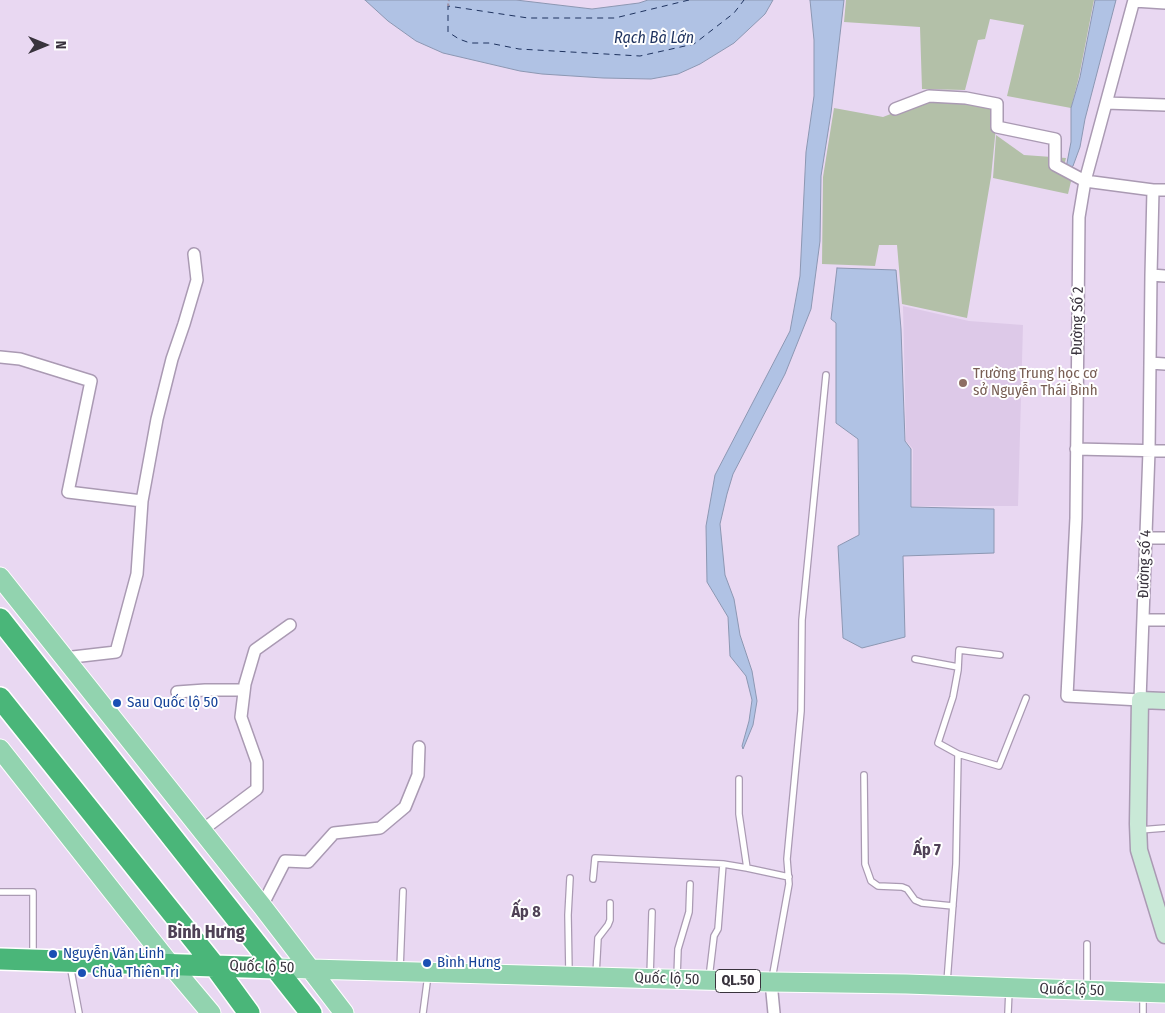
<!DOCTYPE html>
<meta charset="utf-8">
<style>
body{margin:0}
#map{position:relative;width:1165px;height:1013px;overflow:hidden;background:#e9d8f2;font-family:"Fira Sans Condensed",sans-serif}
canvas{display:block}
.north{position:absolute;left:20px;top:20px;width:50px;height:50px;-webkit-text-stroke:4px #fff;paint-order:stroke;rotate:90deg;font-size:14px;font-weight:700;line-height:20px;text-align:center;color:#39333d}
.north::after{content:'';display:block;margin:auto;width:18px;height:22px;background:#39333d;clip-path:polygon(50% 0,100% 100%,50% 72%,0 100%)}
</style>
<div id="map">
<canvas width="1165" height="1013"></canvas>
<div class="north">N</div>
</div>
<script>
const ctx = document.querySelector('canvas').getContext('2d');
ctx.lineJoin = 'round';
function fill(path, color) { ctx.fillStyle = color; ctx.fill(path, 'evenodd'); }
const toPath = rows => new Path2D(rows.map(r => 'M' + r).join(''));
function trace(path, color, width, dash) { ctx.strokeStyle = color; ctx.lineWidth = width; ctx.lineCap = dash ? 'butt' : 'round'; ctx.setLineDash(dash || []); ctx.stroke(path); }
function write(font, color, halo, rows, align = 'center') {
  ctx.font = font + ' "Fira Sans Condensed",sans-serif'; ctx.lineWidth = 4; ctx.setLineDash([]); ctx.textBaseline = 'middle'; ctx.strokeStyle = halo; ctx.fillStyle = color; for (const [text, x, y, turn = 0] of rows) {
    ctx.save(); ctx.translate(x, y); ctx.rotate((+turn || 0) * Math.PI / 180); ctx.textAlign = isNaN(turn) ? turn : align; if (halo) ctx.strokeText(text, 0, 0); ctx.fillText(text, 0, 0); ctx.restore();
  }
}
fill(toPath([
 [903,306,969,321,1023,325,1018,506,912,506,913,449,906,441]
]), '#ddc9e8');
fill(toPath([
 [846,0,1094,0,1079,77,1071,108,1007,96,1024,25,990,19,985,39,978,40,965,90,922,89,920,27,844,22],
 [929,99,995,106,996,127,991,177,967,318,902,304,897,245,879,245,875,266,822,264,823,177,834,108,883,117],
 [996,135,1024,155,1066,158,1064,166,1073,173,1068,194,993,178]
]), '#b3c0a8');
const water = toPath([
 [365,0,516,0,592,9,639,3,648,0,773,0,765,14,734,43,700,64,678,74,651,79,603,78,542,74,520,71,443,53,416,41,388,21,365,0],
 [810,0,844,0,831,113,821,176,820,241,811,309,785,374,733,474,727,494,720,524,725,575,734,599,740,635,752,671,757,701,753,725,743,749,742,746,749,721,752,700,746,676,730,656,728,617,707,582,706,526,715,475,790,331,800,276,806,152,814,96,814,40,810,0],
 [1095,0,1116,0,1085,119,1080,147,1073,166,1068,170,1066,168,1071,142,1071,108,1080,77,1095,0],
 [837,268,896,270,901,329,905,441,911,449,911,507,994,509,994,553,903,556,905,637,862,648,843,638,838,546,859,535,858,439,836,423,836,323,831,319,837,268]
]);
fill(water, '#b0c2e4');
trace(water, '#8c97b2', 1);
trace(toPath([
 [689,0,615,18,528,18,448,6,448,32,459,39,470,43,489,43,519,49,640,56,694,44,734,13,744,0]
]), '#1f335f', 1, [6, 5]);
const lane = toPath([
 [1000,655,959,650,958,670,953,697,938,743,958,754,999,766,1026,698],
 [915,659,958,667],
 [864,775,865,864,871,881,878,886,902,887,907,889,915,900,922,903,953,906],
 [739,779,739,814,747,868],
 [1140,830,1165,828],
 [593,879,595,858,723,864,747,868,789,877],
 [0,892,33,892,33,956],
 [1087,944,1087,986],
 [70,965,79,1013],
 [400,969,403,891],
 [569,973,568,915,570,878],
 [596,975,598,938,608,925,610,920,610,903],
 [650,977,652,912],
 [677,977,678,949,689,912,690,884],
 [709,978,714,936,718,929,723,864],
 [772,979,789,884,787,859,801,711,802,620,826,375],
 [947,982,956,864,958,754],
 [423,1013,428,975],
 [1008,1013,1009,990],
 [1143,1013,1143,995]
]);
const street = toPath([
 [1134,0,1085,181,1079,217,1076,518,1067,696,1140,700,1149,451,1151,275,1153,190],
 [1134,1,1165,3],
 [1106,103,1165,105],
 [895,109,929,96,966,98,997,104,997,127,1055,139,1055,165,1085,181,1153,190,1165,190],
 [1151,275,1165,276],
 [0,357,20,359,91,381,68,492,142,501],
 [1150,363,1165,364],
 [1076,449,1165,451],
 [1146,538,1165,538],
 [1143,620,1165,620],
 [64,658,116,652,137,574,142,501,157,419,172,359,184,324,197,280,194,254],
 [177,692,205,690,244,690],
 [201,831,257,789,257,762,241,717,245,684,255,650,290,625],
 [262,906,285,861,308,862,334,833,380,828,405,807,418,775,419,747],
 [771,982,774,1013]
]);
const secondary = toPath([
 [1165,701,1140,700,1138,824,1139,850,1165,935]
]);
const primary = toPath([
 [0,577,262,906,344,1013],
 [0,749,169,963,211,1013],
 [276,968,771,982,906,984,1165,993]
]);
const highway = toPath([
 [0,619,311,1013],
 [0,698,214,965,249,1013],
 [0,959,276,968]
]);
trace(lane, '#aa9ab3', 8);
trace(street, '#aa9ab3', 14);
trace(secondary, '#aa9ab3', 19);
trace(primary, '#fff', 21);
trace(highway, '#fff', 24);
trace(toPath([
 [448,6,449,0]
]), '#9e91a5', 2, [2.5, 2.5]);
trace(lane, '#fff', 5.5);
trace(street, '#fff', 11);
trace(secondary, '#c9e9d7', 16);
trace(primary, '#92d3af', 19);
trace(highway, '#4ab679', 21);
for (const [x, y, r, color] of [
 [963,383,5,"#8d6e63"],
 [117,703,5,"#1a4fb4"],
 [53,954,5,"#1a4fb4"],
 [427,963,5,"#1a4fb4"],
 [82,973,5,"#1a4fb4"]
]) { const dot = new Path2D(); dot.arc(x, y, r, 0, 2 * Math.PI); ctx.fillStyle = color; ctx.fill(dot); trace(dot, '#fff', 2); }
for (const [x, y, w] of [
 [738,981,45]
]) { const box = new Path2D(); box.roundRect(x - w / 2, y - 11.5, w, 23, 4); ctx.fillStyle = '#fff'; ctx.fill(box); trace(box, '#39333d', 1); }
write('bold 14px', '#39333d', null, [
 ["QL.50",738,981]
]);
write('15px', '#39333d', '#fff', [
 ["Đường Số 2",1078,321,-89],
 ["Đường số 4",1145,564,-88],
 ["Quốc lộ 50",262,967,2],
 ["Quốc lộ 50",667,979,2],
 ["Quốc lộ 50",1072,990,2]
]);
write('15px', '#785e54', '#fff', [
 ["Trường Trung học cơ",973,374],
 ["sở Nguyễn Thái Bình",973,391]
], 'left');
write('15px', '#164399', '#fff', [
 ["Sau Quốc lộ 50",127,703],
 ["Nguyễn Văn Linh",63,954],
 ["Bình Hưng",437,963],
 ["Chùa Thiên Trì",92,973]
], 'left');
write('italic 16px', '#1f335f', '#fff', [
 ["Rạch Bà Lớn",654,39]
]);
write('bold 16px', '#4f4156', '#fff', [
 ["Ấp 7",927,851],
 ["Ấp 8",526,913]
]);
write('bold 18px', '#4f4156', '#fff', [
 ["Bình Hưng",206,933]
]);
</script>
